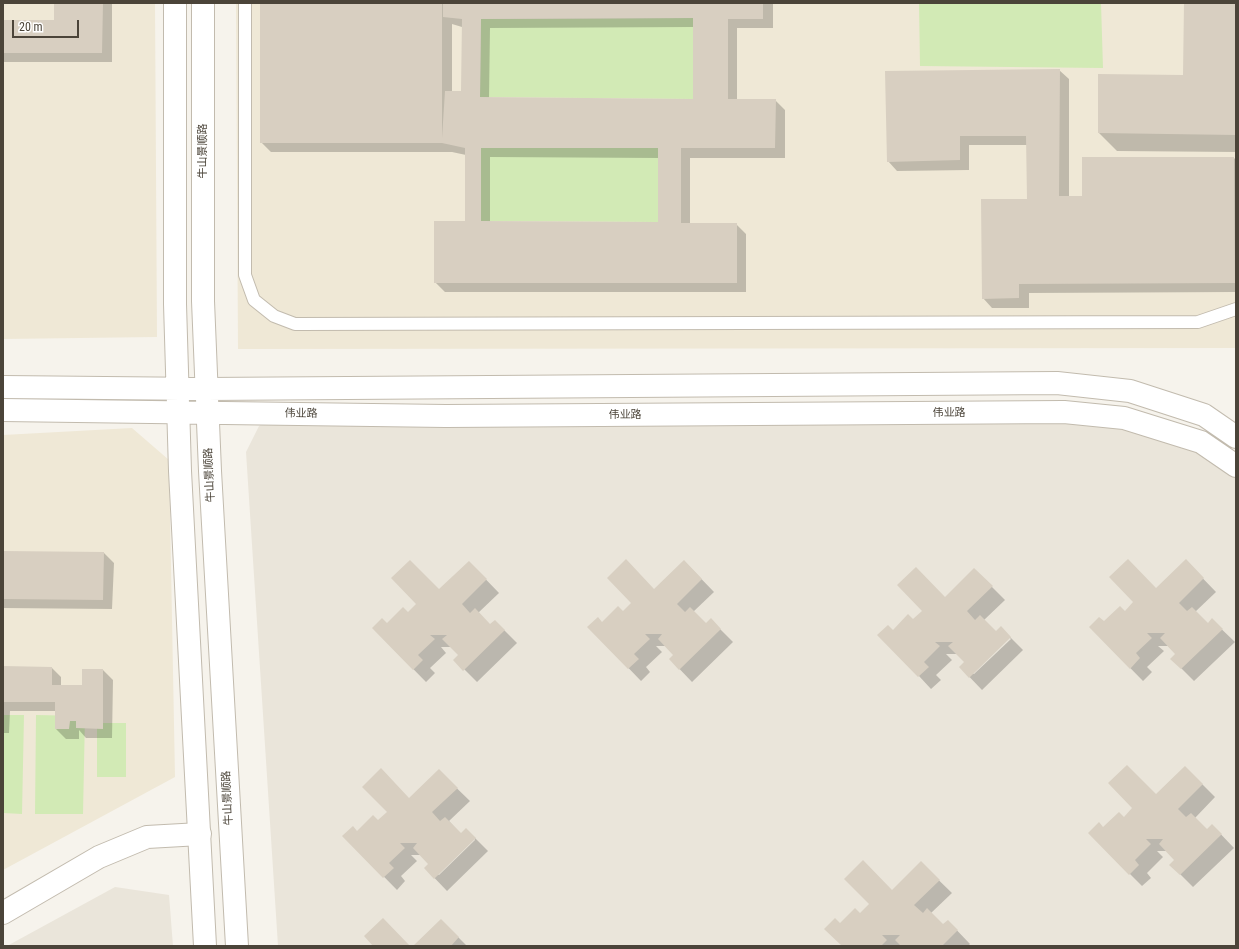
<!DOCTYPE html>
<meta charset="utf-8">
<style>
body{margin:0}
#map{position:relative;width:1239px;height:949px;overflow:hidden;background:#f6f3ec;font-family:"Roboto Condensed",sans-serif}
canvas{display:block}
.frame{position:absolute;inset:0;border:4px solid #4b4439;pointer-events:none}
.scale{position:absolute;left:12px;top:20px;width:67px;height:18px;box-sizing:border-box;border:2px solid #4b4439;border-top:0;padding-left:5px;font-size:12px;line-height:14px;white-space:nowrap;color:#4b4439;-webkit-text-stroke:3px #fff;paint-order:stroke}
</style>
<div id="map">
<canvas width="1239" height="949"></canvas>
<div class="frame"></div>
<div class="scale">20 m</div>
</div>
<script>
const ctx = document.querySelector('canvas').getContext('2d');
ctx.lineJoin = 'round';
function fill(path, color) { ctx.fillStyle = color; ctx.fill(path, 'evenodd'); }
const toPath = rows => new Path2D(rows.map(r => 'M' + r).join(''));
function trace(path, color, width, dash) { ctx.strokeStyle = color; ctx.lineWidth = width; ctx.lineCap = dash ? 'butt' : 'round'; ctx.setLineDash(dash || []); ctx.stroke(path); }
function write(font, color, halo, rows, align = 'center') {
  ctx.font = font + ' "Roboto Condensed","Noto Sans SC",sans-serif'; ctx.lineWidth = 3.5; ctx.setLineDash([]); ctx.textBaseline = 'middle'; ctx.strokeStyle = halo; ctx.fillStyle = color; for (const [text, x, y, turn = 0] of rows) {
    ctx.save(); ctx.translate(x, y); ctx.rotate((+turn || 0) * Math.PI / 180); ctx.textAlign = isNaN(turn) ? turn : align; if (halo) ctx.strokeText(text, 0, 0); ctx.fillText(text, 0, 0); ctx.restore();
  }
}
fill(toPath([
 [280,415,1048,419,1165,426,1236,469,1236,946,278,946,246,452,259,426],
 [115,887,169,895,173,946,7,946]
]), '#eae5da');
fill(toPath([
 [3,3,155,3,157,337,3,339],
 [236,3,1236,3,1236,348,238,349],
 [132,428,169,460,175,777,3,870,3,435]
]), '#efe8d6');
fill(toPath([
 [919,3,1101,3,1103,68,920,66],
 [693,18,693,99,480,97,481,19],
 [481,148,658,148,658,222,481,221],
 [3,715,24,715,22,814,3,813],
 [36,715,85,716,83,814,35,814],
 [97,723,126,723,126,777,97,777]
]), '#d2eab5');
fill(toPath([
 [55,3,112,3,112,62,3,62,3,21,55,21],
 [261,3,773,3,773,28,737,28,737,100,775,100,785,110,785,158,690,158,690,224,736,224,746,234,746,292,445,292,435,282,466,222,466,155,452,152,271,152,261,142],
 [452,24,462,27,462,92,452,92],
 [694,27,694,100,489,99,490,28],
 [490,157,659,158,659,223,490,222],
 [1185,3,1236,3,1236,152,1117,151,1099,133,1184,76],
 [1059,70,1069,79,1069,197,1083,197,1083,158,1234,158,1236,160,1236,292,1029,293,1029,308,992,308,983,298,1028,200,1027,145,969,145,969,170,897,171,888,161],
 [3,552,104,553,114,563,112,609,3,608],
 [684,561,714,592,693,612,706,625,711,620,733,642,692,682,670,659,675,655,667,646,656,646,662,652,646,667,650,672,641,681,589,627,602,623,623,612,655,590],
 [1186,561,1216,592,1195,612,1208,624,1212,620,1235,642,1194,681,1172,659,1177,654,1168,646,1158,646,1164,651,1147,667,1152,672,1143,681,1090,627,1104,623,1125,612,1156,590],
 [469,562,499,593,478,613,490,625,495,621,517,643,477,682,455,660,459,655,451,647,441,647,446,653,430,668,435,673,426,682,373,628,387,624,408,613,439,591],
 [974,569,1005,600,984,620,996,633,1001,628,1023,650,982,690,960,667,965,662,957,654,946,654,952,660,936,675,941,680,931,689,919,676,893,631,913,620,945,598],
 [1009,637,1011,639,974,674,972,673],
 [3,667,52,668,61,677,61,686,83,686,83,670,103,670,113,680,112,738,86,738,79,730,79,739,66,739,56,729,56,711,10,711,9,733,3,733],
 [1185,767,1215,797,1195,818,1207,830,1212,825,1234,848,1193,887,1171,865,1176,860,1167,851,1157,851,1163,857,1147,873,1151,878,1142,886,1089,833,1103,829,1124,818,1156,795],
 [439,771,470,801,449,821,461,834,466,829,488,851,447,891,425,868,430,864,421,855,411,855,417,861,401,876,405,881,397,890,344,836,357,832,378,822,410,799],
 [474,838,475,840,439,875,437,874],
 [921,863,952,893,931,913,943,926,948,921,970,944,968,946,843,946,840,925,860,914,892,891],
 [441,920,467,946,415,946]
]), '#0003');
fill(toPath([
 [54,3,103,3,102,53,3,53,3,20,54,20],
 [260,3,442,3,442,138,445,91,461,91,462,19,443,17,443,3,763,3,763,19,728,19,728,99,776,99,775,148,681,148,681,223,737,223,737,283,434,283,434,221,465,221,465,148,442,143,260,143],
 [693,18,693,99,480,97,481,19],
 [481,148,658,148,658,222,481,221],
 [1184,3,1236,3,1236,135,1098,133,1098,74,1183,75],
 [1060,69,1059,196,1082,196,1082,157,1234,157,1235,283,1019,284,1019,298,982,299,981,199,1027,199,1026,136,960,136,960,160,887,162,885,71],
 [3,551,104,552,103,600,3,599],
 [626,559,654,589,684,560,702,579,677,604,685,612,690,607,706,623,711,618,721,629,679,670,669,659,673,655,658,639,662,634,645,634,650,639,634,654,639,659,628,669,587,627,598,617,602,622,618,606,623,611,631,603,607,578],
 [1128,559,1156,588,1186,559,1204,578,1179,603,1187,611,1192,607,1208,623,1212,618,1223,629,1181,669,1170,659,1175,654,1160,638,1165,633,1147,633,1152,638,1136,653,1140,658,1130,669,1089,627,1099,617,1104,621,1120,606,1125,611,1133,602,1109,577],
 [410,560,439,589,469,561,487,579,462,604,470,613,475,608,490,624,495,620,505,630,463,671,453,660,458,655,442,639,447,635,430,635,435,639,418,655,423,660,413,670,372,628,382,618,387,623,403,607,408,612,416,604,391,578],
 [916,567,945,597,974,568,993,586,967,611,975,620,980,615,996,631,1001,626,1011,637,969,678,959,667,964,662,948,646,953,642,935,642,940,646,924,662,929,667,918,677,877,635,888,625,893,630,908,614,913,619,922,611,897,585],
 [3,666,52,667,52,685,82,685,82,669,103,669,103,729,76,728,76,721,70,721,69,729,55,729,55,702,3,702],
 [1127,765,1156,794,1185,766,1203,784,1178,809,1186,817,1191,813,1207,829,1212,824,1222,834,1180,875,1169,865,1174,860,1159,844,1163,839,1146,839,1151,844,1135,860,1139,865,1129,875,1088,833,1099,822,1103,827,1119,812,1124,817,1132,808,1108,783],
 [381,768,409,798,439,769,458,788,432,812,440,821,445,817,461,833,466,828,476,838,434,879,424,868,428,864,413,848,417,843,400,843,405,848,389,863,394,868,383,878,342,836,353,826,357,831,373,815,378,820,387,812,362,787],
 [863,860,892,890,921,861,940,880,914,905,923,913,927,908,943,924,948,920,958,930,942,946,901,946,895,940,900,935,882,935,887,940,881,946,842,946,824,929,835,918,840,923,855,908,860,913,869,904,844,879],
 [383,918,410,946,373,946,364,936],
 [441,919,459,937,451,946,413,946]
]), '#d8cfc1');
const service = toPath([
 [245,3,245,275,254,300,274,316,295,324,1198,322,1236,309]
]);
const minor = toPath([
 [3,913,99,857,147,837,200,834]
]);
const tertiary = toPath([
 [175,3,175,304,180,471,205,946],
 [203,3,203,301,210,471,237,946],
 [3,387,206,389,1057,383,1130,391,1204,415,1236,437],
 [3,410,446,416,1064,412,1124,418,1201,442,1236,466]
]);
trace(service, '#c2bbae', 14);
trace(minor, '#c2bbae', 24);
trace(tertiary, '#c2bbae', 24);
trace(service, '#fff', 12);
trace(minor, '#fff', 22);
trace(tertiary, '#fff', 22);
write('11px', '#4b4439', '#fff', [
 ["牛山景顺路",203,151,-90],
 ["伟业路",949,413],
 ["伟业路",301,414,1],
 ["伟业路",625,415],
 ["牛山景顺路",210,475,-93],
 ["牛山景顺路",228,798,-93]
]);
</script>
